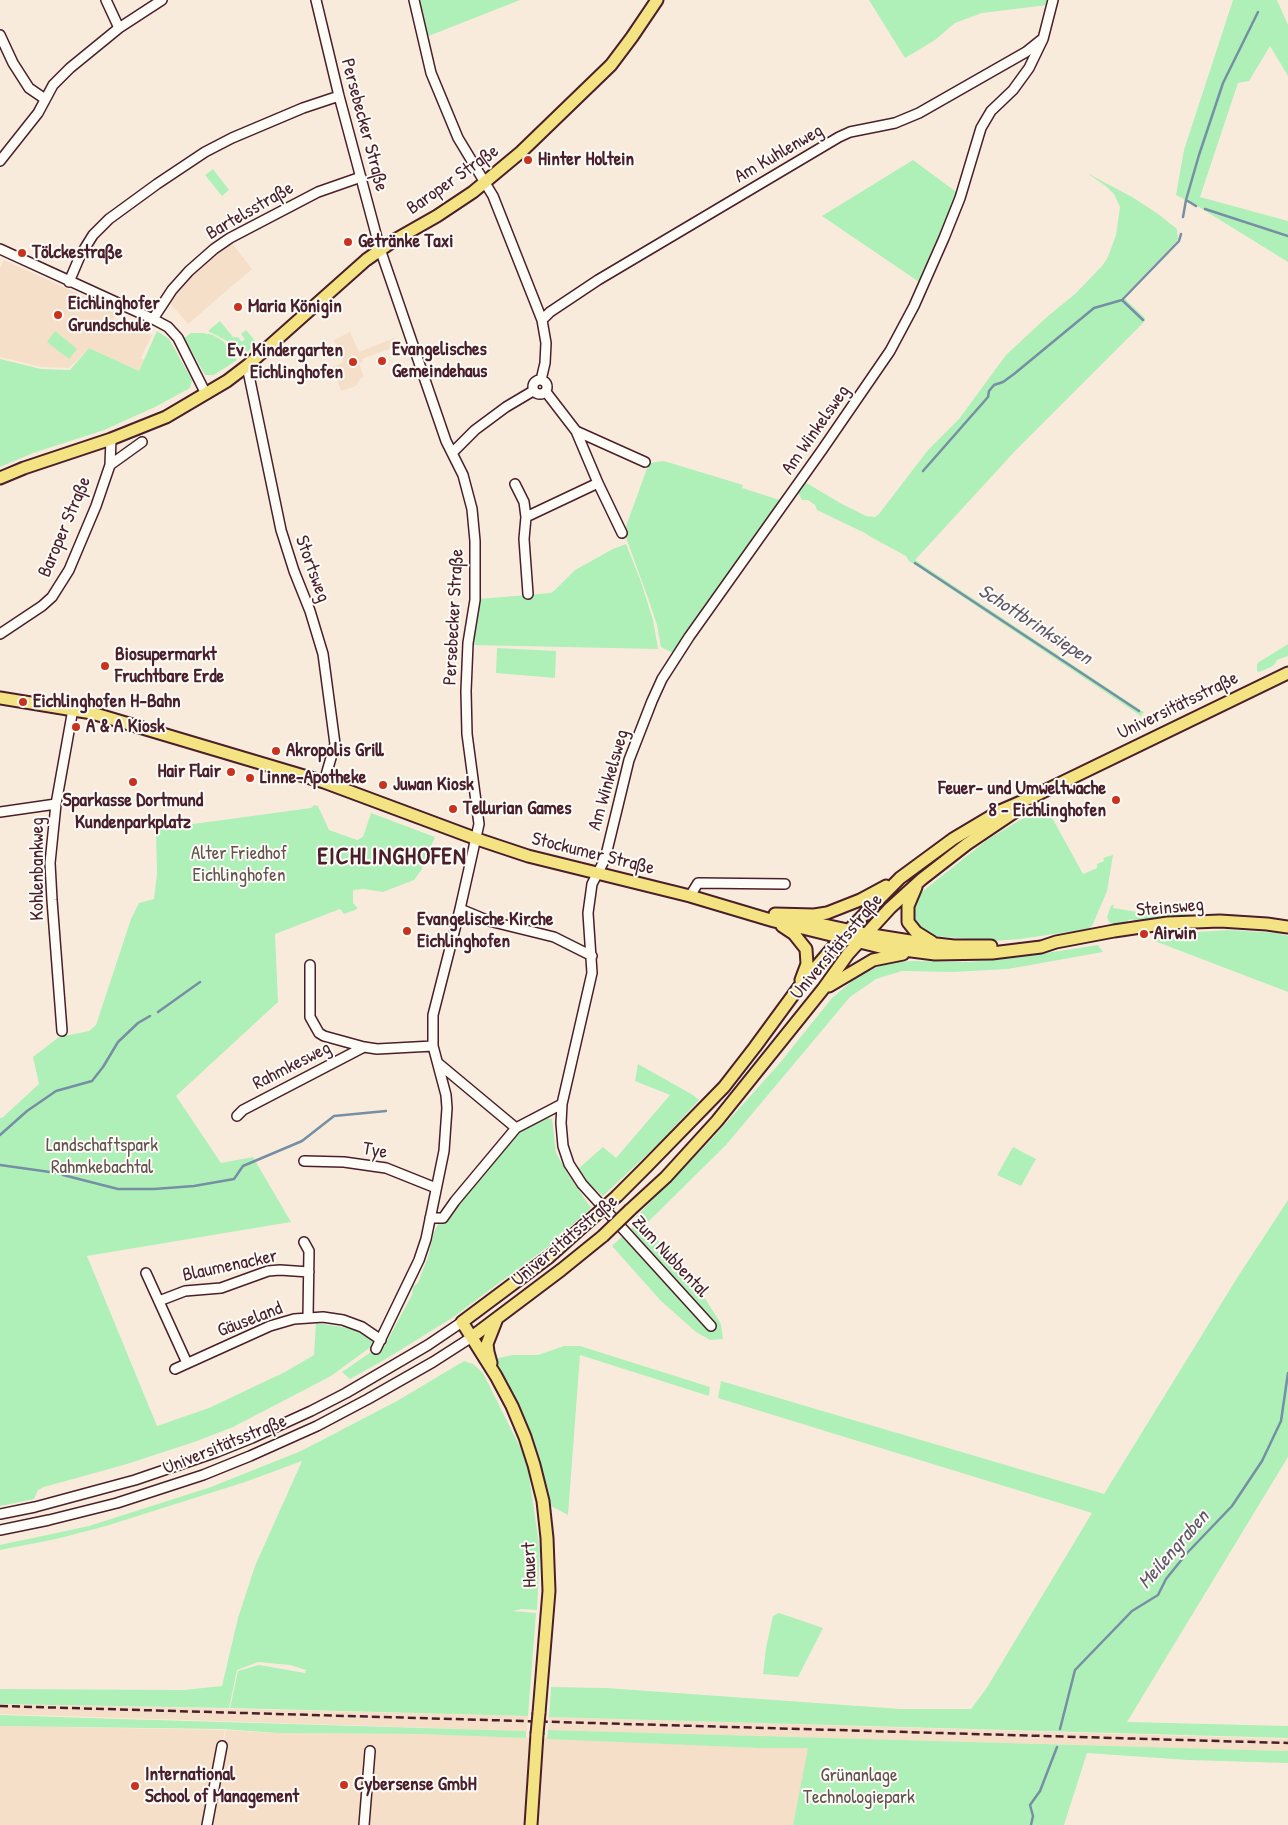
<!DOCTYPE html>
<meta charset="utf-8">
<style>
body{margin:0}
canvas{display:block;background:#f9ebdc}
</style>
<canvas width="1288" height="1825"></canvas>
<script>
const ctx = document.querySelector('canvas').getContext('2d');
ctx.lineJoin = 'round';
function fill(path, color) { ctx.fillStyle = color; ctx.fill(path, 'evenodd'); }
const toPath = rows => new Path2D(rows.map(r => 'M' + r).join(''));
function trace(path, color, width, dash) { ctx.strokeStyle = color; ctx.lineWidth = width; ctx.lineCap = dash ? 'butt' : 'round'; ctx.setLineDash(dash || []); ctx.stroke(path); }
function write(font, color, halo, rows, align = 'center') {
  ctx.font = font + ' "Patrick Hand",sans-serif'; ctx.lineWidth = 4; ctx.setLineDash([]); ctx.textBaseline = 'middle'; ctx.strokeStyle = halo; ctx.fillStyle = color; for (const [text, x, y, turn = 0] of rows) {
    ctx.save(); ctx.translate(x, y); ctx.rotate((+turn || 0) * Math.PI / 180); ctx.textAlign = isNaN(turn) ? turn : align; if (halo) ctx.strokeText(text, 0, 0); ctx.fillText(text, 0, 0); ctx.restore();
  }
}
fill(toPath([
 [231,242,252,269,188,324,168,301,197,268,219,249],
 [4,260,118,312,113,319,152,335,141,358,144,360,139,371,89,348,69,368,42,367,0,357,0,268],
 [350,332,359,352,394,338,397,346,362,359,363,362,359,363,364,377,360,379,356,386,341,391,332,367,344,362,334,340],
 [0,1704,236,1709,528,1716,527,1731,0,1714],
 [549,1717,1288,1739,1288,1751,548,1730],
 [0,1726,225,1730,205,1825,0,1825],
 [226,1730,274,1733,420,1734,534,1738,528,1825,209,1825],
 [540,1738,759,1748,809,1748,793,1825,534,1825]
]), '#f6dfc9');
fill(toPath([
 [418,0,520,0,426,37],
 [869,0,1049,0,1048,5,982,13,955,23,935,40,905,58],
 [1233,0,1277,0,1288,25,1288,76,1270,46,1249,81,1238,83,1200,197,1288,221,1288,262,1199,207,1176,195,1184,150],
 [913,160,959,194,922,284,822,216],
 [213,169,229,190,222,196,205,175],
 [1087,173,1132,197,1158,214,1177,229,1178,239,1174,244,1123,297,1145,318,1145,321,1016,450,915,560,1142,711,1144,712,1141,716,909,561,906,556,869,536,867,534,817,510,815,505,808,500,802,500,797,491,802,484,805,482,840,503,866,516,875,517,879,514,928,450,959,419,1006,355,1048,316,1075,294,1102,266,1108,257,1116,235,1120,207,1114,194,1107,187],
 [220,321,233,337,238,337,242,342,245,339,241,334,246,330,257,343,247,352,246,350,242,353,243,355,240,358,227,341,208,331],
 [55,331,77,349,69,359,47,342],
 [157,331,169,339,192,380,190,388,155,407,104,430,33,453,0,467,0,359,41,369,70,370,89,348,139,371],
 [191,333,203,333,213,335,223,341,237,360,214,375,205,375,184,338],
 [664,461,743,485,742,488,783,501,675,654,661,647,657,625,648,598,624,532,649,463],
 [626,544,640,579,653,620,658,649,471,645,478,599,551,593,555,590,575,570,613,549],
 [1288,644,1288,656,1277,660,1275,664,1271,667,1259,672,1257,671,1257,664,1259,662],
 [497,648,556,651,555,678,496,673],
 [314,805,318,806,329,830,357,840,363,837,371,813,435,837,423,864,422,869,414,880,383,892,364,889,353,890,353,903,358,908,355,910,344,914,340,909,275,934,278,1002,176,1096,221,1163,253,1157,291,1222,87,1256,157,1426,209,1408,285,1372,314,1355,316,1323,355,1329,369,1336,373,1343,372,1346,331,1376,233,1427,197,1441,127,1464,44,1487,38,1490,34,1499,0,1506,0,1118,2,1118,39,1084,33,1057,59,1037,89,1031,96,1025,131,919,139,903,154,899,157,874,156,829,311,808],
 [1045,805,1083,874,1097,868,1097,864,1104,861,1103,858,1113,855,1107,891,1093,924,1089,929,1020,939,994,941,935,936,918,927,912,912,917,896,923,891,987,840],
 [1114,904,1113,908,1161,916,1166,910,1191,915,1133,921,1133,919,1128,920,1128,922,1113,925,1109,922,1107,917,1111,906],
 [1228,930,1277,933,1288,936,1288,992,1152,940,1154,935],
 [1098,945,1103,952,1008,969,953,972,902,971,876,979,850,997,726,1145,644,1226,677,1261,699,1289,721,1324,723,1339,710,1340,696,1332,661,1301,612,1246,639,1221,636,1217,710,1141,779,1064,832,998,858,976,886,963,912,961,969,962,1013,958],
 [638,1064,693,1095,699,1100,657,1145,603,1196,587,1182,579,1168,603,1147,616,1158,670,1095,635,1081],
 [544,1117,552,1119,556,1153,569,1176,591,1208,550,1245,452,1318,384,1360,350,1379,342,1372,374,1350,380,1352,385,1345,412,1295,413,1287,418,1283,428,1257,434,1232,439,1223,445,1219,520,1128],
 [1013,1147,1036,1159,1021,1186,997,1175],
 [1288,1200,1288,1457,1127,1722,1288,1726,1288,1738,549,1717,551,1687,606,1688,901,1709,971,1709,986,1689,1092,1513,718,1398,721,1381,1104,1494,1237,1278],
 [564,1346,580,1346,710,1387,709,1396,580,1355,568,1515,547,1504,538,1457,529,1435,495,1359,512,1355,538,1355],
 [464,1361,473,1364,483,1373,527,1461,540,1551,537,1610,521,1609,513,1611,536,1613,528,1716,230,1708,238,1671,259,1665,305,1673,306,1670,290,1665,258,1662,237,1670,229,1708,0,1704,0,1689,184,1690,222,1686,238,1618,255,1566,302,1461,245,1482,106,1526,56,1539,0,1550,0,1545,89,1526,211,1487,301,1451,397,1401],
 [779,1613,823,1628,798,1677,763,1674,766,1648,773,1616],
 [0,1715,121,1719,526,1731,526,1738,420,1734,278,1733,223,1729,0,1726],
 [548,1730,1288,1751,1288,1763,1188,1760,1087,1753,1064,1825,793,1825,808,1748,759,1748,547,1739]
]), '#aff0b8');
trace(toPath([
 [1186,200,1196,206],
 [1205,209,1288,236],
 [1183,217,1186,200,1199,155,1223,83,1258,12],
 [1122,300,1143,320],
 [923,471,988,397,989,391,994,385,1003,382,1014,374,1094,308,1122,300,1179,241,1181,234],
 [915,563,1139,711],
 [158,1012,200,982],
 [0,1135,27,1111,56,1091,92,1081,103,1067,118,1042,138,1023,150,1016],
 [0,1165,57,1173],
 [63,1175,118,1189,154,1189,194,1186,234,1179,243,1166,302,1141,334,1116,386,1111],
 [1060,1729,1075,1670,1132,1611,1158,1595,1166,1579,1187,1553,1232,1506,1262,1461,1281,1421,1288,1373],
 [1031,1825,1033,1816,1030,1805,1040,1791,1057,1747]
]), '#768fa4', 2.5);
const minor = toPath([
 [106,0,119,28],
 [316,0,339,96,380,249,446,441,463,475,472,509,475,541,475,600,468,643,466,691,467,734,479,824,460,909,433,1015,433,1046,446,1095,447,1108,444,1151,426,1239,419,1260,376,1349],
 [414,0,431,73,458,138,493,196,542,320,546,343,545,363,541,380],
 [0,35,13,63,29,88,45,99],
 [0,161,38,113,53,85,70,68,119,28,162,0],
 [0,249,153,319,168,327,178,338,206,394],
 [69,282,80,256,93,235,109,219,157,184,205,152,232,138,303,108,339,96],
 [153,319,172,290,189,271,214,249,230,238,318,192,361,177],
 [542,320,550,312,598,280,839,137,850,132,895,123,919,113,1026,52,1041,40],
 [247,366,281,530,294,571,310,611,323,654,335,744,324,782],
 '533 387a7 7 0 1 1 14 0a7 7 0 1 1-14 0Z',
 [546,392,576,431,598,483,622,533],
 [576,431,645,462],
 [452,453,475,430,506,407,533,391],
 [110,465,142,442],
 [515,484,524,502,526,517,524,539,528,594],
 [526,517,598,483],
 [0,634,42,606,52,597,69,570,96,506,110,465,111,439],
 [0,812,56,804],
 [690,896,698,883,785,884],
 [460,909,489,921,554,937,592,956],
 [310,965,310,1017,319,1033,324,1036,364,1047,377,1049,433,1046],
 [62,1031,52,900,50,863,56,804,73,709],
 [438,1063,516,1128],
 [237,1116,243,1110,364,1047],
 [304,1161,344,1162,386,1168,436,1188],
 [430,1218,443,1218,455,1201,516,1128,562,1104],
 [304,1242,309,1251,308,1317],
 [146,1273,187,1363],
 [159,1301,185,1291,221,1288,268,1271,280,1270,309,1272],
 [711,1326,582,1184,569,1164,563,1146,561,1123,562,1104,592,973,588,913,592,884,605,859,629,760,652,701,662,679,689,637,822,450,890,351,914,306,944,238,960,198,981,128,991,111,1013,90,1029,68,1043,39,1053,0],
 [175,1369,270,1326,294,1319,323,1317,343,1320,362,1327,381,1340],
 [0,1514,35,1507,135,1480,217,1452,252,1438,311,1411,346,1393,428,1345,462,1322],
 [0,1530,49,1520,117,1503,203,1475,250,1456,317,1426,368,1399,433,1362,472,1337],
 [207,1825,222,1746],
 [364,1825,370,1751]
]);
const major = toPath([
 [0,478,24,468,111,439,166,417,227,381,248,365,366,260,393,241,437,216,473,192,521,152,611,65,632,37,657,0],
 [0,698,92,713,324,782,477,839,528,856,690,896,774,921,880,947,935,954,992,953,1041,947,1056,942,1114,931,1168,923,1220,921,1267,924,1288,927],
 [916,887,908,906,908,922,916,932,932,942],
 [775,914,814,915,827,913,860,900,886,886],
 [797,919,866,934,910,941,954,946,991,946],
 [782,926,794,934,806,949,807,964,801,980],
 [829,986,873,960,903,954],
 [617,1196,646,1167,724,1087,755,1047,799,987,841,938,900,878,953,839,1000,811,1030,798,1288,673],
 [630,1210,666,1177,717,1121,823,989,848,954,890,908,922,879,967,844,1016,811,1023,805],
 [472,1337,561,1270,603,1236],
 [491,1363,488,1352,487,1344,496,1321],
 [539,1713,549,1591,547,1538,543,1501,534,1465,525,1437,512,1406,496,1376,462,1322,549,1257,589,1221],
 [531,1825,537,1734]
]);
trace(minor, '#4a1f2b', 12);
trace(major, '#4a1f2b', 15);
trace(minor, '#fdfcf7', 9);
trace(major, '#f4e382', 11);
trace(toPath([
 [0,1706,1288,1743]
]), '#4a1f2b', 2.5, [8, 4]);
const majorBridge = toPath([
 [589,1221,617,1196],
 [603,1236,630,1210],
 [537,1734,539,1713]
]);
trace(majorBridge, '#4a1f2b', 15, []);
trace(majorBridge, '#f4e382', 11);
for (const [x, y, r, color] of [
 [528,160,5,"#c8321e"],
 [348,242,5,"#c8321e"],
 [22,253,5,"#c8321e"],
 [238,307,5,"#c8321e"],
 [58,315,5,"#c8321e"],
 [382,361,5,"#c8321e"],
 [353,362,5,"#c8321e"],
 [105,666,5,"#c8321e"],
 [23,702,5,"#c8321e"],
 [76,727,5,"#c8321e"],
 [276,751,5,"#c8321e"],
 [231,772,5,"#c8321e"],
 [250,778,5,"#c8321e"],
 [133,782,5,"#c8321e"],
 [383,785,5,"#c8321e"],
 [1116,800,5,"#c8321e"],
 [453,809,5,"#c8321e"],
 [407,931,5,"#c8321e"],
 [1144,934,5,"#c8321e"],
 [344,1785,5,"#c8321e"],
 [135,1786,5,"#c8321e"]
]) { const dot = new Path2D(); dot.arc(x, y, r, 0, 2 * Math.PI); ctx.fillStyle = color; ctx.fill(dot); trace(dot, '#fdfcf7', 2); }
write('19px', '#4a1f2b', '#fdfcf7', [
 ["Persebecker Straße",364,125,75],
 ["Am Kuhlenweg",779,154,-30],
 ["Baroper Straße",453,180,-35],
 ["Bartelsstraße",250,211,-30],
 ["Am Winkelsweg",816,430,-55],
 ["Baroper Straße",65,527,-67],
 ["Stortsweg",312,569,70],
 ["Persebecker Straße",454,617,-87],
 ["Universitätsstraße",1178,706,-26],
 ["Am Winkelsweg",609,780,-74],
 ["Stockumer Straße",593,854,14],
 ["Kohlenbankweg",38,869,-90],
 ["Steinsweg",1170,908,-5],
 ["Universitätsstraße",837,947,-50],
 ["Rahmkesweg",292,1066,-27],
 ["Tye",375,1151,10],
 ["Universitätsstraße",565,1241,-40],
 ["Zum Nubbental",670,1257,47],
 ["Blaumenacker",230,1266,-12],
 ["Gäuseland",250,1320,-21],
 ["Universitätsstraße",225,1445,-22],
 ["Hauert",530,1565,-92]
]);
write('bold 19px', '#4a1f2b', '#fdfcf7', [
 ["Hinter Holtein",538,160],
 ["Getränke Taxi",358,242],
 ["Tölckestraße",32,253],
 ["Eichlinghofer",68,304],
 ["Grundschule",68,326],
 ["Maria Königin",248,307],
 ["Evangelisches",392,350],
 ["Gemeindehaus",392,372],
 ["Ev. Kindergarten",343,351,"right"],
 ["Eichlinghofen",343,373,"right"],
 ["Biosupermarkt",115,655],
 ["Fruchtbare Erde",115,677],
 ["Eichlinghofen H-Bahn",33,702],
 ["A & A Kiosk",86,727],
 ["Akropolis Grill",286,751],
 ["Hair Flair",221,772,"right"],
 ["Linne-Apotheke",260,778],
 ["Juwan Kiosk",393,785],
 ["Feuer- und Umweltwache",1106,789,"right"],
 ["8 - Eichlinghofen",1106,811,"right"],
 ["Sparkasse Dortmund",133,801,"center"],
 ["Kundenparkplatz",133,823,"center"],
 ["Tellurian Games",463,809],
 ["Evangelische Kirche",417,920],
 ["Eichlinghofen",417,942],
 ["Airwin",1154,934],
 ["International",145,1775],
 ["School of Management",145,1797],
 ["Cybersense GmbH",354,1785]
], 'left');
write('19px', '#63534e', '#fdfcf7', [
 ["Alter Friedhof",239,854],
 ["Eichlinghofen",239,876],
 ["Landschaftspark",102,1146],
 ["Rahmkebachtal",102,1168],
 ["Grünanlage",859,1776],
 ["Technologiepark",859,1798]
]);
write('italic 20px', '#605768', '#fdfcf7', [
 ["Schottbrinksiepen",1035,625,33],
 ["Meilengraben",1174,1550,-49]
]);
ctx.letterSpacing = '1px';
write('bold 24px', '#4a1f2b', '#fdfcf7', [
 ["EICHLINGHOFEN",392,858]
]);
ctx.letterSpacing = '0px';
</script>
